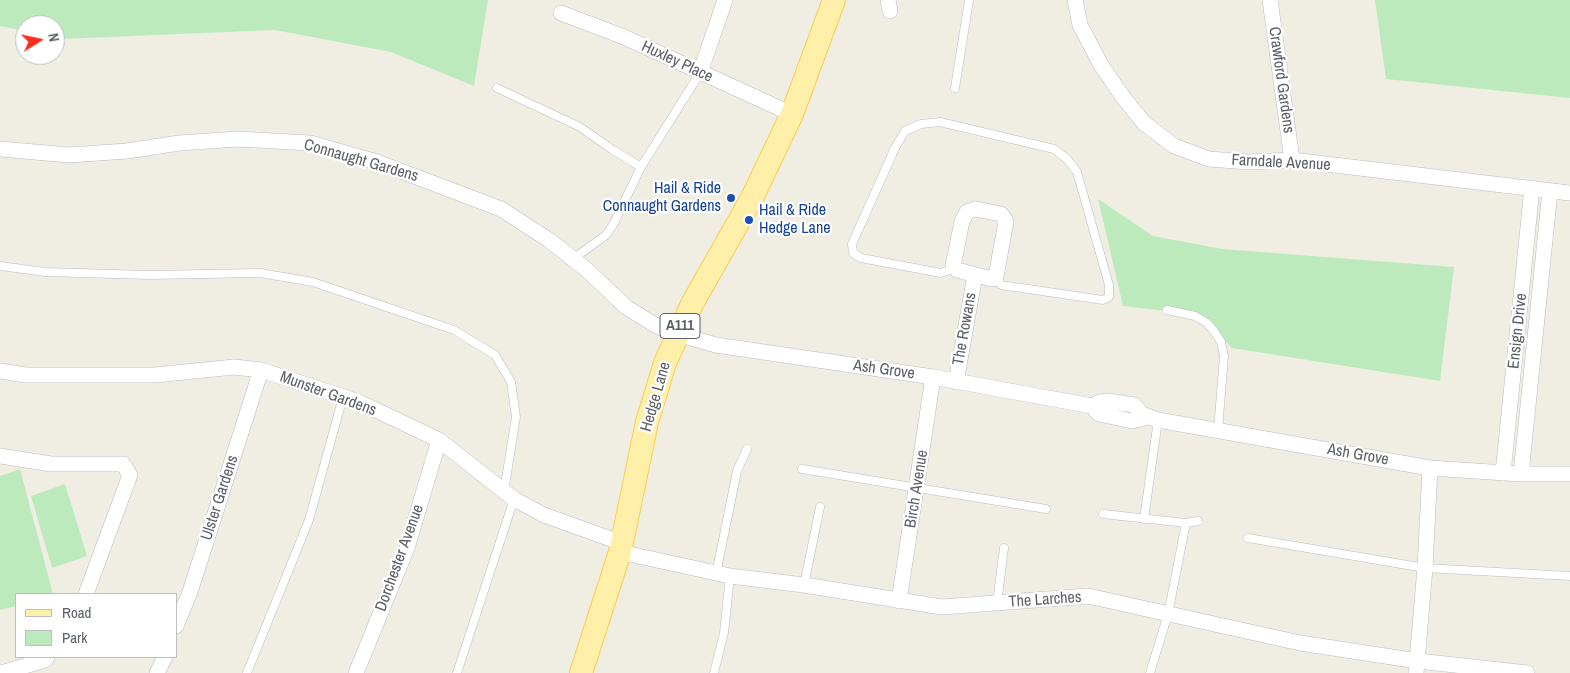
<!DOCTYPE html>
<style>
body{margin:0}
#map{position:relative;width:1570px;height:673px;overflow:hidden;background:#f0ede3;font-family:"Archivo Narrow",sans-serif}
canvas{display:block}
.legend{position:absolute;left:15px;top:593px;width:162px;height:65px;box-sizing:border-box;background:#fff;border:1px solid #bdbfc2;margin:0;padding:6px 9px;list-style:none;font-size:15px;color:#5b6066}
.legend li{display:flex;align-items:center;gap:10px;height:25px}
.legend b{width:25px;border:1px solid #bdbfc2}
.north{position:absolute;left:15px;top:15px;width:50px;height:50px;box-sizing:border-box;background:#fff;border:1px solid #bdbfc2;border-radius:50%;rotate:80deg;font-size:14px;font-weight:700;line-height:20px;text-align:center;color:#5b6066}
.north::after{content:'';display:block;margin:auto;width:18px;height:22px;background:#fb2d1e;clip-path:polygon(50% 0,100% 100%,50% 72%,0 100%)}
</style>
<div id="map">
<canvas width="1570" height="673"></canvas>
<ul class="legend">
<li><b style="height:6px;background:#fff0a9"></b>Road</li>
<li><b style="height:14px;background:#bdeabd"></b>Park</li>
</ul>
<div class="north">N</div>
</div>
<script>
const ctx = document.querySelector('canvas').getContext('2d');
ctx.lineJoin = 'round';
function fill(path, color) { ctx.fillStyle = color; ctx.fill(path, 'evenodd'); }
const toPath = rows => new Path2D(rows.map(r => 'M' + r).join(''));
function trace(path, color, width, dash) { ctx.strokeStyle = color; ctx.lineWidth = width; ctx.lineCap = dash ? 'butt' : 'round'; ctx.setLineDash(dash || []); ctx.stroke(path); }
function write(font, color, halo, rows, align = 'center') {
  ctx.font = font + ' "Archivo Narrow",sans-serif'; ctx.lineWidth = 4.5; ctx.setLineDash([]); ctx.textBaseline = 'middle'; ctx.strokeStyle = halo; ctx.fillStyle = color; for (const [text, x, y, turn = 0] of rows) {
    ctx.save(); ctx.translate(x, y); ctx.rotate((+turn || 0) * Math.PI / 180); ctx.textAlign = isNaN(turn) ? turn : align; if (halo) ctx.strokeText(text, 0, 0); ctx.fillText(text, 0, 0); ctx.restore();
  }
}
fill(toPath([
 [0,0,488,0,474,86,391,52,275,30,60,39,55,38,55,25,25,25,25,31,0,26],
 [1375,0,1570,0,1570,98,1386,79],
 [1098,199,1153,236,1222,249,1454,267,1440,381,1232,348,1201,315,1123,306],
 [20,469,53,594,16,594,16,606,0,610,0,476],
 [65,484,87,556,52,568,31,496]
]), '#bdeabd');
const service = toPath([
 [497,88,580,127,613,150,641,167],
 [955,88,969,0],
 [573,259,606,235,613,225,641,167,700,73],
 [0,266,45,272,149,275,260,273,313,282,454,330,495,355,511,382,516,417,504,491],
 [955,268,941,273,861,258,853,253,852,244,895,148,905,131,921,124,940,122,1054,149,1067,159,1077,172,1109,285,1109,297,1103,300,1001,285,996,277],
 [1167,310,1195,316,1207,323,1214,331,1221,342,1224,356,1218,430],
 [802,469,1046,509],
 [1103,514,1186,523,1198,521],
 [1144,519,1158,420],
 [1248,538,1425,568,1570,576],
 [716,574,737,471,747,449],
 [804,585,820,507],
 [997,603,1004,548],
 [247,673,309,520,343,397],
 [457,673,514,499],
 [714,673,724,633,730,576],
 [1150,673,1168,614,1186,523]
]);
const minor = toPath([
 [888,0,890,11],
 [1075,0,1080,25,1101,65,1123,97,1144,123,1174,146,1209,159,1248,162,1292,160,1570,193],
 [1270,0,1292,160],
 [561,13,624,37,792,114],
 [700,73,725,0],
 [0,149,69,155,127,151,179,143,238,139,310,143,377,162,501,209,549,240,587,270,626,307,655,325,677,334,716,345,933,377,1092,406],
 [975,209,1001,214,1006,221,996,277,992,279,957,270,953,266,962,221,967,212,975,209],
 [0,371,25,375,155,375,234,367,261,370,359,402,439,440,514,499,544,515,622,543],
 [956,382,975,275],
 [1148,417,1132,421,1099,414,1092,406,1100,402,1107,401,1134,405,1142,414,1158,420,1430,468,1521,474,1570,474],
 [0,456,51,464,123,464,130,475,86,594],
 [1503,473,1532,188],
 [1521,474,1550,191],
 [620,552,730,576,804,585,942,607,1088,596,1300,643,1418,661,1527,673],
 [899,601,933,377],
 [176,626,190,592,261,370],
 [1,673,45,660,47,657],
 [157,673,165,657],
 [356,673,407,548,439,440],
 [1416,673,1425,568,1430,468]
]);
const primary = toPath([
 [581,673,620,552,647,422,665,363,692,304,752,198,792,114,834,0]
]);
trace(service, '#b8bcc1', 9);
trace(minor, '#b8bcc1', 16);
trace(primary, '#ffcc4d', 24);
trace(service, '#fff', 8);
trace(minor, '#fff', 15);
trace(primary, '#fff0a9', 22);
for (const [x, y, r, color] of [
 [731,198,5,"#1a4fb4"],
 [749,220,5,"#1a4fb4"]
]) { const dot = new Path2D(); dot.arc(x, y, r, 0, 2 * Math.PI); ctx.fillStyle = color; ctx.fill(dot); trace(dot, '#fff', 2); }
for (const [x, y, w] of [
 [680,326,40]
]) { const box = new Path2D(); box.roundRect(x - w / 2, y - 12.5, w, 25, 4); ctx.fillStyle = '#fff'; ctx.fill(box); trace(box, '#5b6066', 1); }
write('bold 15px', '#5b6066', null, [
 ["A111",680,326]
]);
write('16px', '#5b6066', '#fff', [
 ["Huxley Place",677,62,25],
 ["Crawford Gardens",1281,80,82],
 ["Connaught Gardens",361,161,16],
 ["Farndale Avenue",1281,163,3],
 ["The Rowans",965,329,-80],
 ["Ensign Drive",1518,331,-84],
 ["Ash Grove",884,370,8],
 ["Munster Gardens",328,394,20],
 ["Hedge Lane",656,397,-74],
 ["Ash Grove",1358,455,10],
 ["Birch Avenue",917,489,-81],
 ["Ulster Gardens",220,498,-72],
 ["Dorchester Avenue",400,558,-70],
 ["The Larches",1045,600,-4]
]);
write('16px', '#164399', '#fff', [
 ["Hail & Ride",721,189],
 ["Connaught Gardens",721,207],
 ["Hail & Ride",759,211,"left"],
 ["Hedge Lane",759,229,"left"]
], 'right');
</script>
